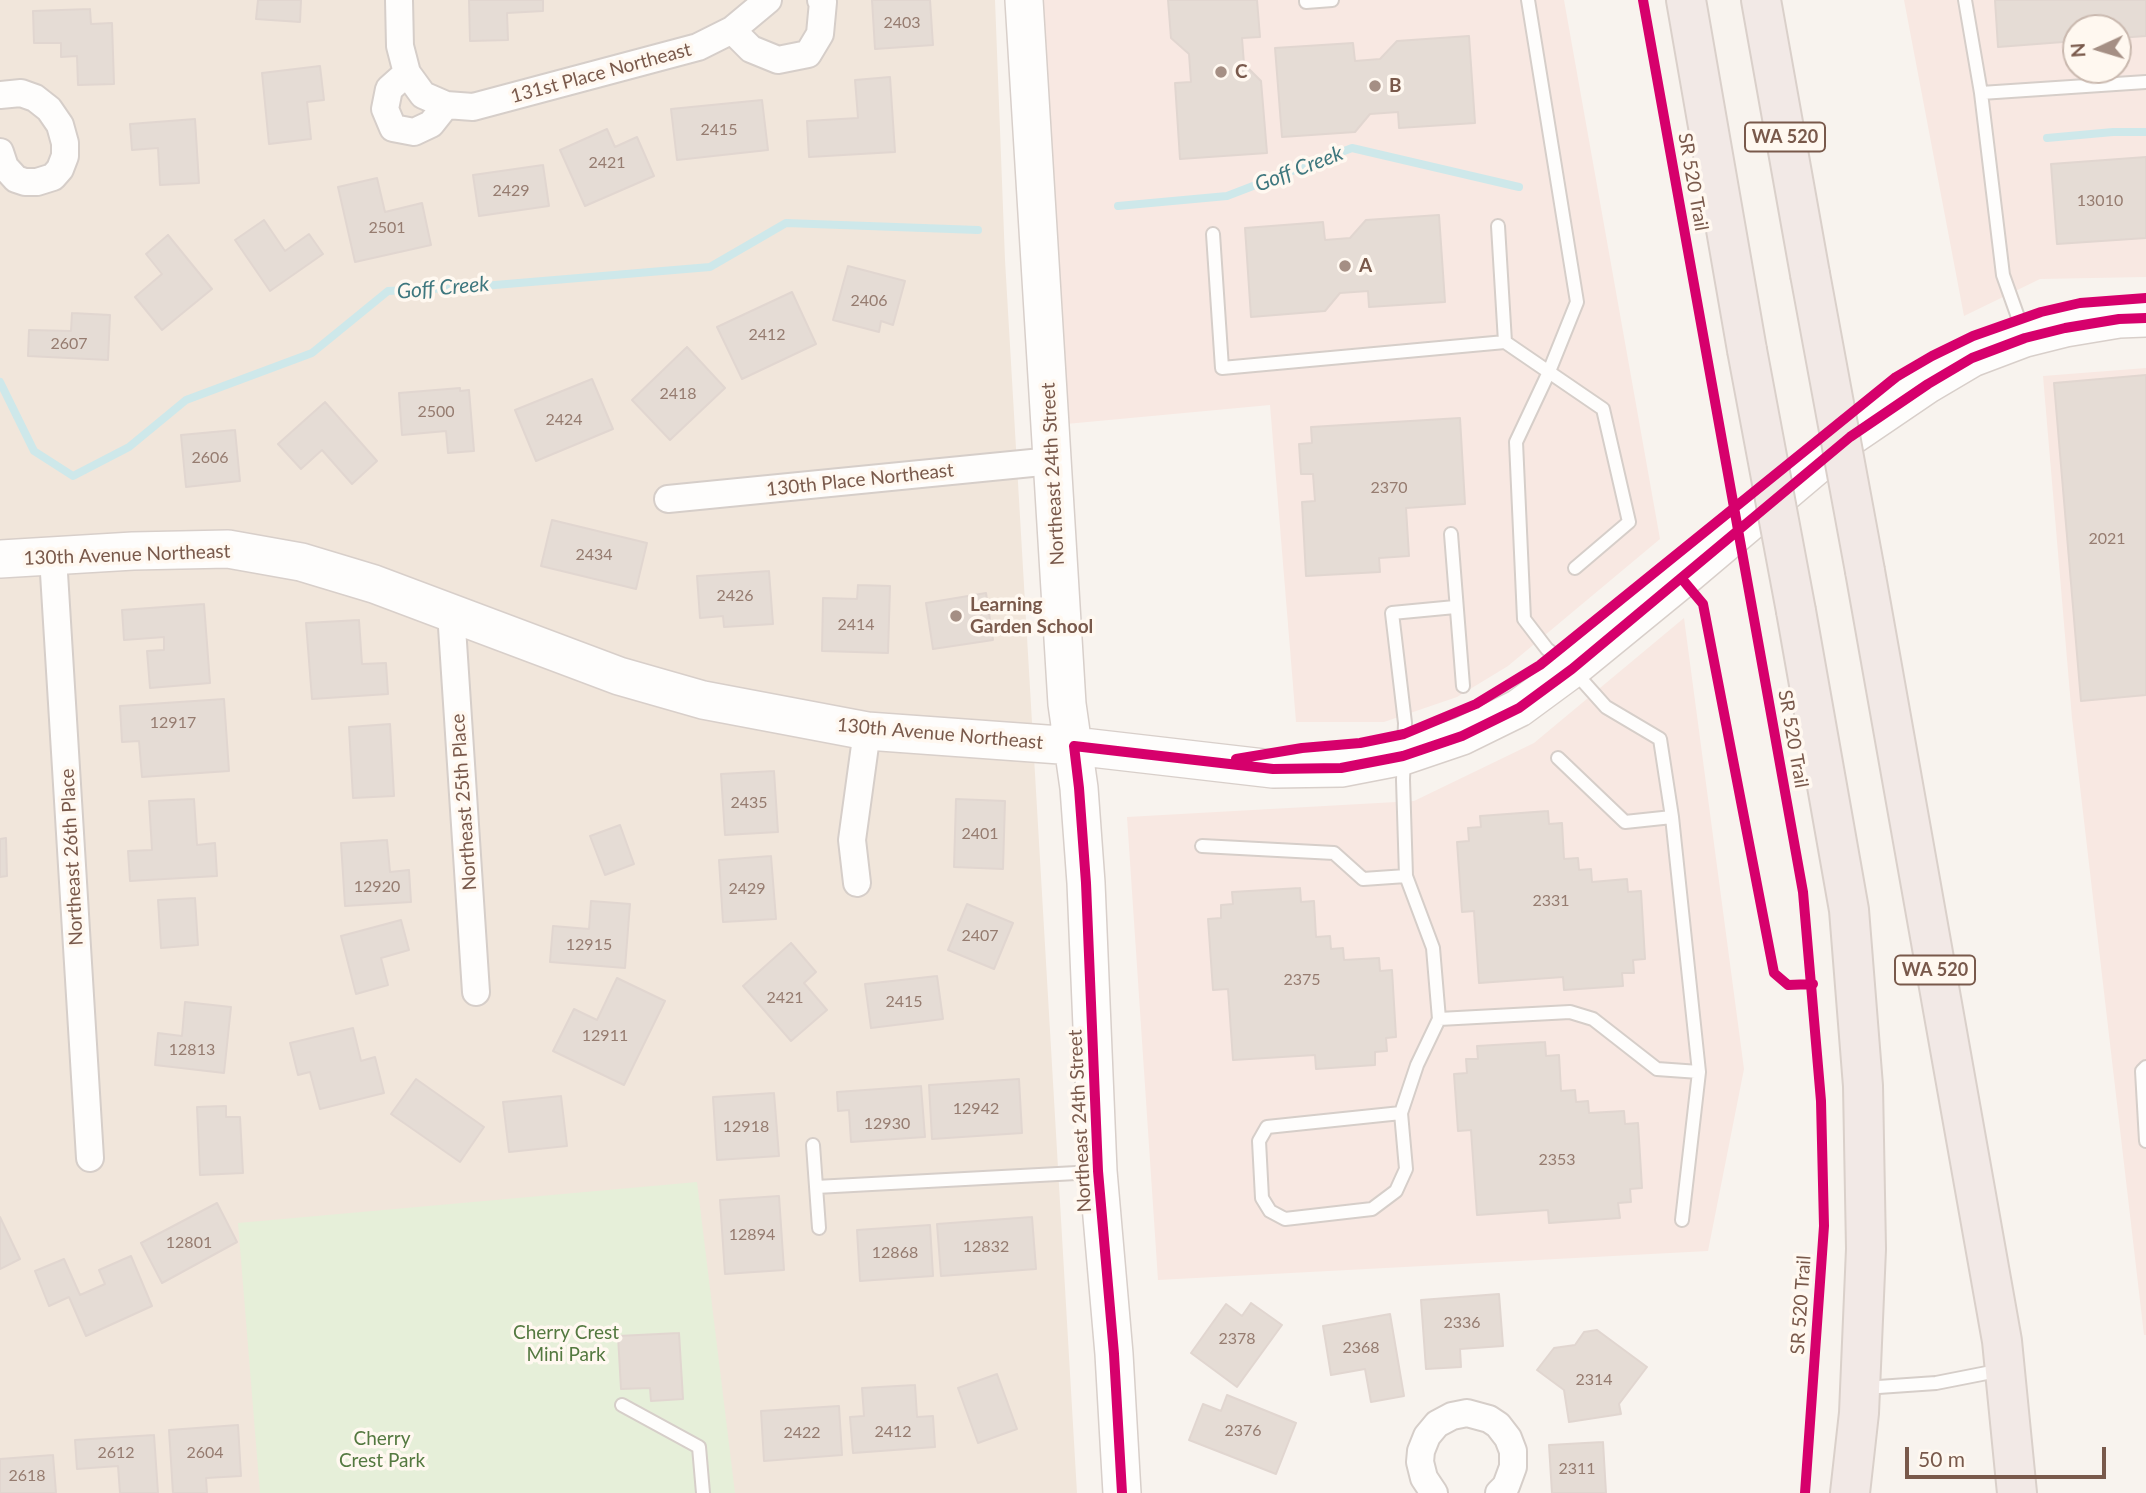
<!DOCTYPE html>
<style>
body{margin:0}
#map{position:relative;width:2146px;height:1493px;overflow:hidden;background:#f8f3ee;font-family:Lato,sans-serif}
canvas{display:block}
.north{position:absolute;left:2062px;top:14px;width:70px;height:70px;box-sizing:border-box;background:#fff8f0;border:2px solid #c9b8ae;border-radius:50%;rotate:266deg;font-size:19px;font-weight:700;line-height:28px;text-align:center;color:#79594b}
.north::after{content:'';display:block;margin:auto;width:24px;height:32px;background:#a58f84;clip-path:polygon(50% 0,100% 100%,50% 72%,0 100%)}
.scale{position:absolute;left:1905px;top:1447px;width:201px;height:32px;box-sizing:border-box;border:4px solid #79594b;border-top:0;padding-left:9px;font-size:21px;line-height:24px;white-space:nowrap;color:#79594b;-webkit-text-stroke:5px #fff8f0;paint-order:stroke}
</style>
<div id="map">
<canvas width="2146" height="1493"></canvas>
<div class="north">N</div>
<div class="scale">50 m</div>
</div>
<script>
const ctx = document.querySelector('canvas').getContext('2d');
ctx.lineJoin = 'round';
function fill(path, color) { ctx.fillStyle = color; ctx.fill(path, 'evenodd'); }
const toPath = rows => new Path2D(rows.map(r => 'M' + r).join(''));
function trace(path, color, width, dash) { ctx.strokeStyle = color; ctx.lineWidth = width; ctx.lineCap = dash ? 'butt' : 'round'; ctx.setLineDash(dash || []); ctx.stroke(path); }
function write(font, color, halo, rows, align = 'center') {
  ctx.font = font + ' Lato,sans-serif'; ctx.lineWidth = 7; ctx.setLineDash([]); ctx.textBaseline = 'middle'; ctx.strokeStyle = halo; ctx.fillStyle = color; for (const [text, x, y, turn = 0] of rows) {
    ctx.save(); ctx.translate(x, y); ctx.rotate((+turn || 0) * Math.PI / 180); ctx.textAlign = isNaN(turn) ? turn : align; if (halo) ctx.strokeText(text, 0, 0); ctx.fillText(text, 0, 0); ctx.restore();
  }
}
fill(toPath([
 [0,0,995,0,1005,260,1077,1493,0,1493]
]), '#f1e6db');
fill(toPath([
 [1041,0,1564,0,1660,539,1508,666,1457,697,1384,722,1296,722,1270,405,1066,424],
 [1904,0,2146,0,2146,277,2040,279,1964,316],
 [2076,28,2118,28,2118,70,2076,70],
 [2146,368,2146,1335,2144,1335,2072,718,2043,376],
 [1684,618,1744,1069,1708,1251,1158,1280,1127,817,1414,801,1534,743]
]), '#f8e8e2');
fill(toPath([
 [697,1182,735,1493,260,1493,238,1223]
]), '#e6efd9');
trace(toPath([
 [2047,138,2113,132,2146,132],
 [1118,206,1227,196,1352,148,1519,187],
 [0,382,34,451,73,476,129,447,186,400,312,353,388,291,471,287,710,267,786,223,978,230]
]), '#cee8ea', 8);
const building = toPath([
 [258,0,301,0,300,22,256,19,258,0],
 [469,0,543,0,543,11,507,13,508,40,470,41,469,0],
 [872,0,930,0,933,45,875,49,872,0],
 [1168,0,1257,0,1260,37,1242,38,1244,64,1261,81,1267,153,1180,159,1175,83,1191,82,1189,54,1171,38,1168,0],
 [1995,0,2146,0,2146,36,2118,38,2118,28,2076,28,2076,41,1998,47,1995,0],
 [90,9,91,24,112,23,114,84,78,85,77,56,61,57,61,43,34,43,33,11,90,9],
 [1469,36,1475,123,1399,128,1398,112,1370,114,1355,132,1282,137,1275,48,1353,43,1355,61,1380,59,1397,41,1469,36],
 [320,66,324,100,307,102,311,139,269,144,262,73,320,66],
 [890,77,895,152,809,157,807,121,858,118,855,80,890,77],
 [762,100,768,150,677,160,671,109,762,100],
 [195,119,199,183,160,185,158,148,132,150,130,124,195,119],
 [607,129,615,147,637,137,654,176,585,206,560,150,607,129],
 [2146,157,2146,238,2057,244,2051,164,2146,157],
 [543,165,549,206,479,216,473,175,543,165],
 [377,178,385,212,422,203,431,245,355,262,338,187,377,178],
 [1439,215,1445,302,1369,307,1368,291,1340,293,1325,311,1251,317,1245,228,1323,222,1325,240,1350,238,1366,220,1439,215],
 [264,220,285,251,309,234,323,254,270,291,235,240,264,220],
 [168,235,212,289,162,330,135,297,162,274,146,254,168,235],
 [848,266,905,281,893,325,881,321,879,332,833,320,848,266],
 [792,292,816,344,742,379,717,327,792,292],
 [72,313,110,315,108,360,28,356,29,330,71,331,72,313],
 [687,347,725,388,670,440,632,400,687,347],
 [2146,375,2146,695,2081,701,2054,383,2146,375],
 [592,379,613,429,536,461,515,410,592,379],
 [460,388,460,391,469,390,474,451,448,453,446,431,402,435,399,393,460,388],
 [325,402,377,461,352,484,322,450,301,469,278,444,325,402],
 [1460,418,1465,504,1406,508,1409,556,1379,558,1380,572,1306,576,1302,502,1315,501,1313,474,1301,474,1299,444,1312,443,1311,427,1460,418],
 [235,430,240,481,186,487,181,435,235,430],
 [552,520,647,543,636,589,541,566,552,520],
 [769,571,773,624,724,627,723,616,700,618,697,576,769,571],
 [858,585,890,586,888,653,822,651,823,598,857,599,858,585],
 [986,593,993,640,933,649,926,603,986,593],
 [204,604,210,683,150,688,147,651,164,650,164,637,124,640,122,610,204,604],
 [359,620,362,664,386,663,388,694,312,699,306,623,359,620],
 [224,699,229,771,142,777,139,741,122,742,120,706,224,699],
 [390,724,394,796,353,798,349,727,390,724],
 [774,771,778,832,725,835,721,774,774,771],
 [194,799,197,845,215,843,217,876,130,881,128,851,152,850,149,801,194,799],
 [956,799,1005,801,1003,869,954,867,956,799],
 [1548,811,1549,824,1562,823,1564,859,1578,858,1579,870,1591,869,1592,882,1627,879,1628,892,1641,891,1645,959,1633,960,1634,973,1622,973,1623,986,1564,990,1563,977,1479,983,1474,911,1462,912,1457,842,1469,841,1468,828,1481,827,1480,816,1548,811],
 [620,825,634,864,605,875,590,836,620,825],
 [6,838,7,876,0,877,0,839,6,838],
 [387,840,390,872,409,870,411,902,345,906,341,843,387,840],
 [771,856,776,919,723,922,719,860,771,856],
 [1300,888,1301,902,1314,901,1316,937,1330,936,1331,949,1343,948,1344,960,1379,958,1380,971,1392,970,1396,1037,1386,1038,1387,1051,1375,1052,1375,1065,1316,1069,1315,1055,1233,1060,1228,989,1213,990,1208,919,1221,918,1221,905,1233,904,1232,892,1300,888],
 [195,898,198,945,161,948,158,900,195,898],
 [591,901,630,904,625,968,550,962,553,926,589,929,591,901],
 [967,904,1013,923,994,969,948,950,967,904],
 [401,920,409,950,381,958,388,985,356,994,341,936,401,920],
 [791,943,816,972,804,983,827,1010,791,1041,743,986,791,943],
 [937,976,943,1019,871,1028,865,984,937,976],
 [617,978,665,1001,624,1085,553,1051,574,1009,597,1020,617,978],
 [185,1002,231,1007,224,1073,155,1065,158,1033,182,1036,185,1002],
 [353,1028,361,1061,375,1057,384,1093,320,1109,310,1072,298,1075,290,1043,353,1028],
 [1545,1042,1546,1056,1559,1055,1561,1091,1575,1090,1576,1102,1588,1101,1589,1113,1624,1111,1625,1124,1638,1123,1642,1188,1630,1189,1631,1202,1618,1203,1620,1218,1549,1223,1548,1210,1477,1215,1471,1130,1458,1131,1454,1074,1467,1073,1466,1059,1478,1059,1477,1046,1545,1042],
 [416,1079,484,1127,460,1162,391,1114,416,1079],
 [1019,1079,1022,1133,932,1139,929,1085,1019,1079],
 [921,1086,925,1137,851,1142,849,1110,838,1111,837,1092,921,1086],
 [774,1093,779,1156,717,1160,713,1097,774,1093],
 [561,1096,567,1146,509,1152,503,1102,561,1096],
 [226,1106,226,1117,240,1117,243,1173,200,1175,197,1107,226,1106],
 [779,1196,784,1270,725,1274,720,1200,779,1196],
 [217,1203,237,1242,162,1283,141,1243,217,1203],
 [0,1217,20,1259,0,1269,0,1217],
 [1032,1217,1036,1269,941,1276,937,1224,1032,1217],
 [930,1225,933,1276,860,1281,857,1230,930,1225],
 [131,1256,152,1306,86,1336,69,1297,49,1306,35,1271,64,1259,80,1295,105,1284,99,1270,131,1256],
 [1499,1294,1503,1346,1460,1349,1461,1367,1426,1369,1421,1300,1499,1294],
 [1251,1303,1282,1325,1237,1387,1191,1353,1226,1304,1242,1316,1251,1303],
 [1390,1314,1404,1396,1371,1402,1365,1369,1331,1375,1323,1326,1390,1314],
 [1597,1330,1647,1367,1619,1404,1621,1414,1569,1422,1564,1390,1537,1370,1554,1348,1575,1345,1584,1332,1597,1330],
 [679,1333,683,1399,651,1401,650,1388,621,1389,618,1336,679,1333],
 [997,1374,1017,1429,978,1443,958,1388,997,1374],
 [915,1385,917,1417,933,1416,935,1447,853,1453,850,1417,864,1416,862,1388,915,1385],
 [1227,1395,1296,1423,1276,1474,1189,1440,1203,1404,1221,1411,1227,1395],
 [839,1406,842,1455,764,1461,761,1411,839,1406],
 [238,1425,241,1476,206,1478,207,1493,173,1493,169,1430,238,1425],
 [154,1435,158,1493,120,1493,118,1466,77,1469,75,1440,154,1435],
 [1603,1442,1606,1493,1552,1493,1549,1445,1603,1442],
 [53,1455,56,1493,0,1493,0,1459,53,1455]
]);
fill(building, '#e5dcd5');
trace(building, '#e1d6d0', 2);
const lane = toPath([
 [1306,0,1306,2,1332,0],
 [1528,0,1577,302,1548,374,1516,442,1524,619,1547,649,1572,669,1606,707,1660,739,1672,817,1699,1072,1682,1220],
 [1965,0,1981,93,2003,275,2024,334],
 [1981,93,2146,82],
 [1498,226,1505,342],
 [1213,234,1222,368,1505,342,1603,409,1629,522,1575,568],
 [1451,534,1463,686],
 [1558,758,1625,822,1672,817],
 [1202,846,1334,853,1363,879,1406,876],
 [1439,1019,1570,1012,1593,1019,1657,1069,1699,1072],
 [2146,1067,2142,1071,2146,1141],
 [1401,1113,1417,1065,1439,1019,1433,948,1406,876,1403,780,1405,723,1392,613,1455,607],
 [1401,1113,1406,1169,1396,1191,1372,1209,1285,1219,1270,1211,1262,1198,1259,1141,1267,1127,1401,1113],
 [813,1145,819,1228],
 [816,1187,1095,1172],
 [1864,1388,1936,1383,2002,1370],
 [622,1405,699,1447,703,1493]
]);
const street = toPath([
 [399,0,400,46,407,73,423,95,446,105,473,107,698,47,732,30,768,0],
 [732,30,751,49,778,60,808,54,820,34,823,2,821,0],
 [407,73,389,89,385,109,393,128,414,132,431,124,446,105],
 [0,95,21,93,35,98,49,109,60,125,65,143,65,156,60,169,53,177,37,182,25,182,16,179,5,167,0,152],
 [668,499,1052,461],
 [53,557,90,1158],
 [451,612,476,992],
 [857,883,852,840,867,731],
 [1434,1493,1424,1478,1420,1462,1421,1451,1427,1436,1437,1424,1452,1416,1467,1413,1489,1419,1498,1425,1508,1438,1513,1451,1513,1467,1506,1486,1499,1493]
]);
const secondary = toPath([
 [1024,0,1067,704,1079,788,1086,883,1098,1171,1114,1354,1122,1493],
 [0,559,133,551,228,549,301,562,374,584,619,676,703,700,867,731,1074,746,1273,769,1341,768,1403,756,1462,736,1519,708,1572,669,1682,579,1850,437,1928,384,1972,358,2025,338,2065,328,2119,319,2146,318]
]);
const highway = toPath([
 [1686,0,1747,350],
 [1761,0,1810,274],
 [1865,571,2002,1341,2017,1493],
 [1796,611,1849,910,1863,1086,1866,1249,1859,1413,1850,1493]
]);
trace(lane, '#d6cec9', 16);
trace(street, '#d6cec9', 30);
trace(secondary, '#d8cfca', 40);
trace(highway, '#dad0ca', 42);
trace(lane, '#fefdfc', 12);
trace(street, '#fefdfc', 26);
trace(secondary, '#fefdfc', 37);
trace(highway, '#f2e9e6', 38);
const highwayBridge = toPath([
 [1810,274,1865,571],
 [1747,350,1796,611]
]);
trace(highwayBridge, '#dad0ca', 42, []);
trace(highwayBridge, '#f2e9e6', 38);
trace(toPath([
 [1643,0,1803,892,1821,1101,1824,1226,1805,1493],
 [1682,579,1703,604,1774,973,1788,985,1813,984],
 [1236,759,1302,748,1360,743,1404,734,1476,704,1540,665,1896,377,1932,356,1973,336,2041,312,2080,303,2146,298],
 [1122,1493,1114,1354,1098,1171,1086,883,1079,788,1074,746,1273,769,1341,768,1403,756,1462,736,1519,708,1572,669,1850,437,1928,384,1972,358,2025,338,2065,328,2119,319,2146,318]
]), '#d6006c', 10);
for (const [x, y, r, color] of [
 [1221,72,7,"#a58f84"],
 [1375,86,7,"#a58f84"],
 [1345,266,7,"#a58f84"],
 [956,616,7,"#a58f84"]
]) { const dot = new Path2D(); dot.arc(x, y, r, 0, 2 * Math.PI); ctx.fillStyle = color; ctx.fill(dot); trace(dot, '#fff8f0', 2.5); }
write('16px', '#967c70', null, [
 ["2403",902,23],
 ["2415",719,130],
 ["2421",607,163],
 ["2429",511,191],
 ["13010",2100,201],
 ["2501",387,228],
 ["2406",869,301],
 ["2412",767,335],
 ["2607",69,344],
 ["2418",678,394],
 ["2500",436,412],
 ["2424",564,420],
 ["2606",210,458],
 ["2370",1389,488],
 ["2021",2107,539],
 ["2434",594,555],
 ["2426",735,596],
 ["2414",856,625],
 ["12917",173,723],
 ["2435",749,803],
 ["2401",980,834],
 ["12920",377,887],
 ["2429",747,889],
 ["2331",1551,901],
 ["2407",980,936],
 ["12915",589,945],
 ["2375",1302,980],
 ["2421",785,998],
 ["2415",904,1002],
 ["12911",605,1036],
 ["12813",192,1050],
 ["12942",976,1109],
 ["12930",887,1124],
 ["12918",746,1127],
 ["2353",1557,1160],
 ["12894",752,1235],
 ["12801",189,1243],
 ["12832",986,1247],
 ["12868",895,1253],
 ["2336",1462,1323],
 ["2378",1237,1339],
 ["2368",1361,1348],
 ["2314",1594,1380],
 ["2376",1243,1431],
 ["2412",893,1432],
 ["2422",802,1433],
 ["2612",116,1453],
 ["2604",205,1453],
 ["2311",1577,1469],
 ["2618",27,1476]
]);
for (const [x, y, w] of [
 [1785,137,80],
 [1935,970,80]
]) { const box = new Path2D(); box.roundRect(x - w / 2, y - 14.5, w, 29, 5); ctx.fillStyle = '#fff8f0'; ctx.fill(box); trace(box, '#79594b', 2); }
write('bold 18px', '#79594b', null, [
 ["WA 520",1785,137],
 ["WA 520",1935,970]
]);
write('bold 19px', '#79594b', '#fff8f0', [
 ["C",1235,72],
 ["B",1389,86],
 ["A",1359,266],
 ["Learning",970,605],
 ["Garden School",970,627]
], 'left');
write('19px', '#79594b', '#fff8f0', [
 ["131st Place Northeast",601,73,-15],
 ["SR 520 Trail",1693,182,80],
 ["Northeast 24th Street",1053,474,-93],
 ["130th Place Northeast",860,480,-6],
 ["130th Avenue Northeast",127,555,-2],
 ["130th Avenue Northeast",940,734,5],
 ["SR 520 Trail",1793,739,80],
 ["Northeast 25th Place",464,802,-94],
 ["Northeast 26th Place",72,857,-93],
 ["Northeast 24th Street",1080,1121,-93],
 ["SR 520 Trail",1801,1305,-86]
]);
write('19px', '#547940', '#fff8f0', [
 ["Cherry Crest",566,1333],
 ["Mini Park",566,1355],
 ["Cherry",382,1439],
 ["Crest Park",382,1461]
]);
write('italic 21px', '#3e777e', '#fff8f0', [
 ["Goff Creek",1299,169,-21],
 ["Goff Creek",443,288,-5]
]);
</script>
